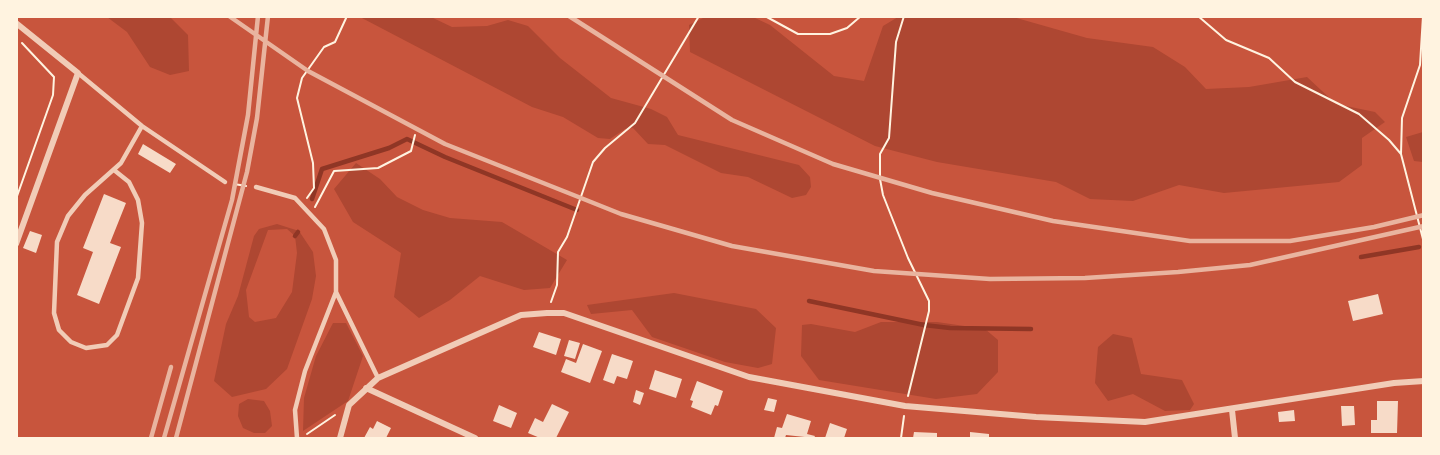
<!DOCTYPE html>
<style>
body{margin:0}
#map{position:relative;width:1440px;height:455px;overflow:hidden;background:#c8553d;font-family:"Nunito Sans",sans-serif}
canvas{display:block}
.frame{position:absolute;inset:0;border:18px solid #fff3e0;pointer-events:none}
</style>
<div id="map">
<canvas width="1440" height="455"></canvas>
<div class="frame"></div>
</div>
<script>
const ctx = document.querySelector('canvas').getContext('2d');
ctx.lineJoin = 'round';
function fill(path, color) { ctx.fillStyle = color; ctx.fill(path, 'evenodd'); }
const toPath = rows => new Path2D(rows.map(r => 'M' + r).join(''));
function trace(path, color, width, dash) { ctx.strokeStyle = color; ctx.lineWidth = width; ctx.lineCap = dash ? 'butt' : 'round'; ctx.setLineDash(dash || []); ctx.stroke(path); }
fill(toPath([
 [107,17,170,17,188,35,189,71,170,75,150,67,127,32],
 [360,17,431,17,452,27,487,26,508,20,528,26,560,58,611,98,651,109,667,117,678,135,799,165,810,177,811,187,806,195,792,198,748,177,721,173,665,145,648,144,633,128,625,129,610,139,598,138,563,117,532,107],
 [705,17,753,17,770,25,834,76,864,81,883,26,898,17,1013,17,1087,38,1153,47,1185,67,1206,89,1249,87,1307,77,1336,104,1375,112,1385,122,1362,138,1362,165,1339,182,1224,193,1179,185,1133,201,1090,199,1056,182,937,162,875,146,690,52,689,25],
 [1423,132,1423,162,1414,161,1406,137],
 [356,163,380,179,397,197,423,210,450,218,502,222,567,260,550,288,524,290,480,276,450,300,419,318,394,297,401,253,353,222,334,189],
 [277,224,299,231,313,252,316,276,312,299,287,369,266,389,232,397,214,381,226,324,238,296,254,236,259,229],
 [287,229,295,236,297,253,292,292,276,318,255,322,249,317,246,290,268,230],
 [674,293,756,309,776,328,772,364,758,368,725,362,652,337,632,310,591,314,587,305],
 [881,322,937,322,985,329,998,340,998,372,977,394,936,399,819,380,801,356,802,325,811,324,855,332],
 [333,323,346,323,363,356,348,401,303,431,304,398,316,356],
 [1113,334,1132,338,1141,374,1182,380,1194,404,1190,410,1165,411,1133,394,1108,401,1095,383,1098,347],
 [248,399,264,401,270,411,272,426,265,433,254,433,243,428,238,416,239,404]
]), '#ae4732');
trace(toPath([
 [312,199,322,169,389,148,407,139,445,157,577,210],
 [295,236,298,232],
 [1361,257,1419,247],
 [809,301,924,325,950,328,1031,329]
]), '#8f3625', 4.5);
fill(toPath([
 [143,144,176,164,170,173,138,154],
 [104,194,126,203,110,243,121,247,99,304,77,295,93,252,83,248],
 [30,231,42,235,36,253,23,248],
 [1378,294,1383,314,1353,321,1348,301],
 [539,332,561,339,556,355,533,347],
 [569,340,580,343,575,359,564,356],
 [583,344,602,351,590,383,561,372,566,359,576,363],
 [612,354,633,361,627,379,617,376,614,384,603,380],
 [655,370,682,379,676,398,649,389],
 [697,381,723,391,718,406,715,405,711,415,691,407,693,401,690,400],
 [636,390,644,393,640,405,633,402],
 [768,398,777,400,774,412,764,410],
 [1377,401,1398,401,1397,433,1371,433,1371,420,1377,420],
 [552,404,569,412,556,438,540,438,528,433,535,418,543,422],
 [499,405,517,413,511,428,493,421],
 [1341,406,1354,406,1355,425,1342,426],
 [1294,410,1295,421,1279,422,1278,412],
 [787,414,811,421,807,434,815,436,814,438,786,435,785,438,774,438,777,427,782,428],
 [377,421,391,428,386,438,364,438,370,427,373,429],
 [830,423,847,429,844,438,825,438],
 [914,432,937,433,937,438,913,438],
 [970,432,989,434,989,438,970,438]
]), '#f7dbc8');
trace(toPath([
 [765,16,798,34,830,34,847,28,861,16],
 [904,16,896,42,889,138,880,154,880,179,883,195,908,258,929,301,929,311,908,396],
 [1198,16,1226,40,1269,58,1295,82,1359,114,1389,140,1401,154,1424,243],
 [1401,154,1402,118,1420,65,1423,16],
 [234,184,246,186],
 [307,198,314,188,313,163,297,98,302,78,324,47,335,42,347,16],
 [16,199,53,95,54,77,22,43],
 [315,207,334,171,378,168,411,151,415,135],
 [551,302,557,285,558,252,567,237,593,162,605,148,635,123,699,16],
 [307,434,335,415],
 [901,438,904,416]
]), '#fff3e0', 2);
trace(toPath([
 [78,73,142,126,225,182],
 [114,170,129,182,138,200,142,223,138,278,117,335,107,345,86,348,71,342,59,330,54,313,57,242,68,216,85,195,121,163,142,126],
 [256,187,295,198,324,229,336,260,336,292,305,371,295,410,297,438],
 [336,292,378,378]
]), '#f1ccb7', 4.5);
trace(toPath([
 [16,23,78,73,16,244],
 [366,388,475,438],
 [1232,410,1235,438],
 [340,438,349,405,378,378,521,315,547,313,564,313,749,377,905,406,1036,417,1145,422,1394,383,1424,381]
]), '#f1ccb7', 6);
trace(toPath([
 [229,16,308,71,445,144,581,198,621,214,732,246,874,271,990,279,1085,278,1178,272,1250,265,1424,226],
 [569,16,732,120,833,164,932,193,1053,221,1190,241,1290,241,1374,227,1424,215],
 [151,438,171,367],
 [164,438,232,200,248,115,258,16],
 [176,438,247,172,257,118,268,16]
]), '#e9b49f', 4.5);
</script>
